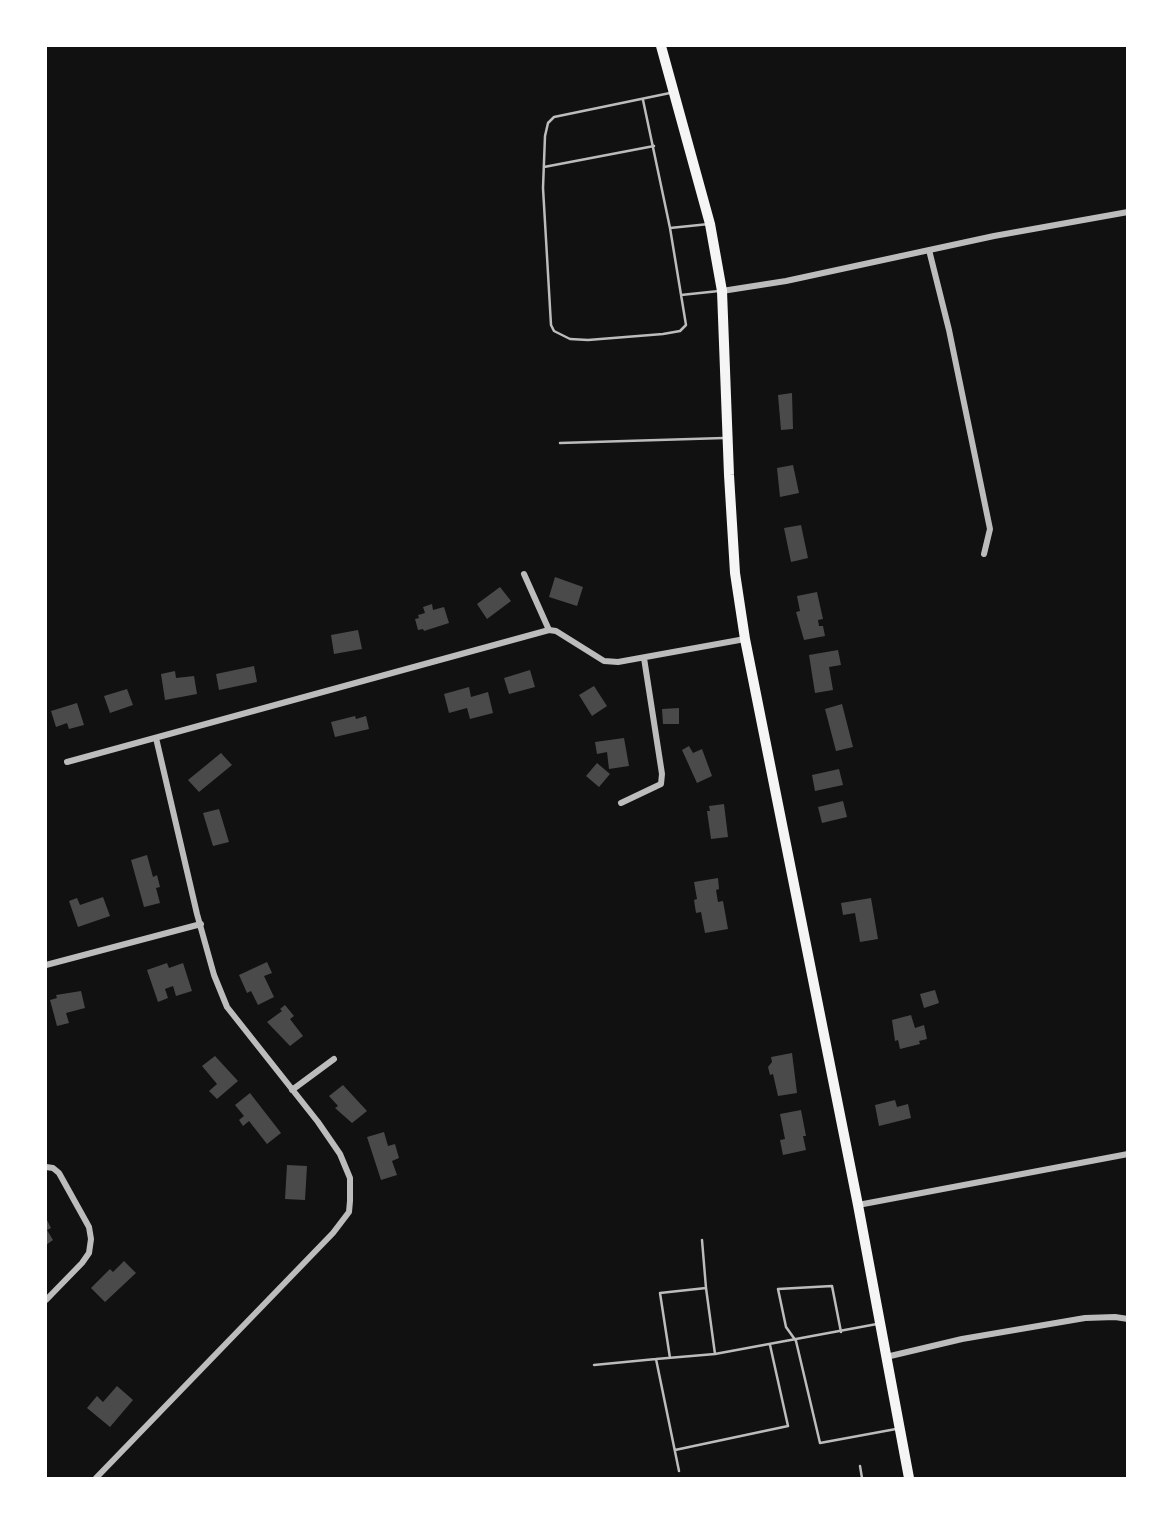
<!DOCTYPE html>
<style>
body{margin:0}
#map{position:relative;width:1173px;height:1524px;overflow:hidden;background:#111;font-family:"Sofia Sans Condensed",sans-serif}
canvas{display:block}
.frame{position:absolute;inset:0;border:47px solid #fff;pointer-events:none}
</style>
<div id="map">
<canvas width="1173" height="1524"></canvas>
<div class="frame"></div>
</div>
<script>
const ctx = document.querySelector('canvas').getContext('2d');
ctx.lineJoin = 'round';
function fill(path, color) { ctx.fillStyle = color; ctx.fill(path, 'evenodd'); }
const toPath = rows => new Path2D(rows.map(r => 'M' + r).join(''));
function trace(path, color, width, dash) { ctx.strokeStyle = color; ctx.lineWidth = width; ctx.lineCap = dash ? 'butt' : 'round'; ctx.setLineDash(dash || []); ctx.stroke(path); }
fill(toPath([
 [792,393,793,429,781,430,778,395],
 [793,465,799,493,780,497,777,468],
 [801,525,808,558,791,562,784,528],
 [555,577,583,587,577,606,549,597],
 [500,587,511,601,487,619,477,604],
 [817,592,823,619,818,620,819,626,823,626,825,636,804,640,796,612,800,611,797,596],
 [432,604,433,610,444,607,449,623,424,631,423,629,418,630,415,619,419,618,418,615,425,613,423,607],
 [358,630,362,649,334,654,331,635],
 [838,650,841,665,829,667,833,690,815,693,809,655],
 [254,666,257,682,219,690,216,674],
 [530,670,535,687,509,694,504,678],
 [175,671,176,678,194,676,197,694,165,700,161,674],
 [594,686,607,706,592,716,579,695],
 [469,687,471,697,488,692,493,713,470,719,467,708,449,713,444,694],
 [127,689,133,705,110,713,104,696],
 [77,703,84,725,69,729,67,723,56,727,51,711],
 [842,704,853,747,836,751,825,709],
 [679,708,679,724,663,724,662,709],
 [355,716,356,719,366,716,369,729,335,737,331,722],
 [624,738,629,766,609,769,607,752,597,754,595,742],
 [689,746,693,753,702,749,712,776,697,783,682,750],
 [221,753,232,765,199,792,188,780],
 [597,763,610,774,599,787,586,776],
 [839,769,843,785,815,791,812,775],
 [843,801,847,817,822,823,818,807],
 [724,804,728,837,711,839,707,811,710,811,709,806],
 [219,809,229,842,213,846,203,813],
 [147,855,153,877,157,875,160,887,156,888,160,903,144,907,131,860],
 [718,878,719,889,716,890,718,902,723,901,728,929,705,933,701,912,696,913,694,900,697,899,694,882],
 [103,897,110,916,78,927,69,901,77,898,80,905],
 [871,898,878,939,860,942,855,913,843,915,841,903],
 [267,962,272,973,264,976,274,997,258,1005,251,991,247,993,239,975],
 [167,963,169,968,183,963,192,991,176,996,173,986,165,989,168,998,158,1002,147,970],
 [935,990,939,1003,924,1008,920,994],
 [81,991,85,1008,66,1013,69,1023,57,1026,50,1000,57,998,56,995],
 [285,1005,294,1016,290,1019,303,1036,290,1046,267,1022,282,1011,280,1009],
 [911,1015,915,1028,924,1025,927,1039,919,1041,920,1044,900,1049,898,1040,895,1041,892,1020],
 [792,1053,797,1093,778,1096,773,1074,770,1075,768,1067,772,1062,771,1057],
 [215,1056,238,1081,217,1099,209,1091,217,1084,202,1066],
 [343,1085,367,1111,352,1123,335,1108,338,1106,329,1096],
 [250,1093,281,1133,267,1144,249,1121,243,1126,239,1120,244,1116,235,1105],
 [895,1100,897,1107,908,1104,911,1118,879,1126,875,1105],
 [801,1110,806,1136,803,1136,806,1150,783,1155,780,1140,785,1139,780,1114],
 [384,1132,388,1146,395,1144,399,1158,392,1161,397,1175,381,1180,367,1137],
 [287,1165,307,1166,305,1200,285,1199],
 [46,1218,51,1228,47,1230,53,1240,46,1245],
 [124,1261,136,1273,105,1302,91,1288,110,1269,113,1272],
 [117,1386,133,1400,110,1427,87,1408,97,1396,103,1402]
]), '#4a4a4a');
trace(toPath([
 [643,100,670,228,686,325,680,331,663,334,588,340,570,339,554,331,551,325,543,188,545,136,548,123,554,117,670,93],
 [544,167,654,146],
 [670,228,709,224],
 [681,295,719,291],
 [560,443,724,438],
 [702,1240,706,1288],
 [841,1332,832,1286,778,1289,786,1327,796,1341,820,1443,896,1429],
 [670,1358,660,1293,706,1288,715,1354],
 [594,1365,656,1359],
 [675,1450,788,1426,770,1345],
 [860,1466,862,1478],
 [679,1471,656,1359,715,1354,877,1324]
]), '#bcbcbc', 2.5);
trace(toPath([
 [929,250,949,330,990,529,984,554],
 [722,291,786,281,994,236,1128,212],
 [524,574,549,630],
 [67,762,549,630,556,631,604,661,618,662,745,639],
 [621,803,661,784,662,774,644,658],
 [46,965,201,924],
 [292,1090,334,1059],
 [46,1167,53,1168,59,1173,89,1227,91,1239,89,1253,82,1263,46,1300],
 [858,1205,1128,1154],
 [886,1357,962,1339,1085,1318,1115,1317,1128,1319],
 [96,1478,333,1233,349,1212,350,1201,350,1178,340,1154,318,1122,227,1007,214,975,197,914,156,738]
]), '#bcbcbc', 6);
trace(toPath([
 [661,46,710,224,722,291,729,475,735,573,745,639,858,1205,909,1478]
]), '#f5f5f5', 10);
</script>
